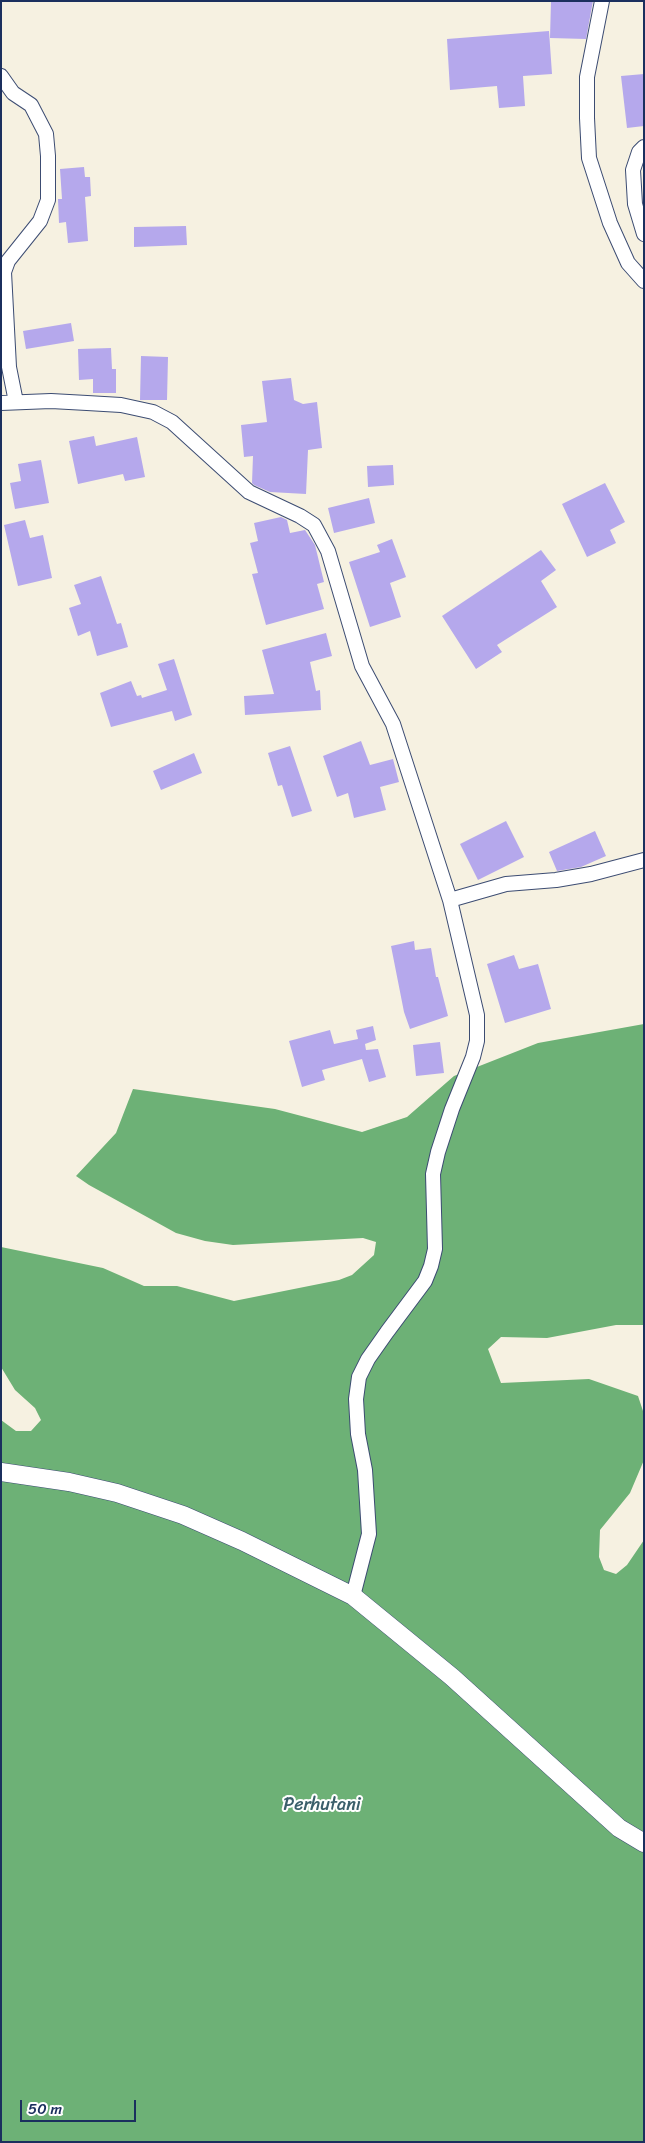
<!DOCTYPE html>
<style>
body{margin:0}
#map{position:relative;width:645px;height:2143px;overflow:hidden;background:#f6f1e1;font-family:Sriracha,sans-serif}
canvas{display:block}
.frame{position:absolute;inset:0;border:2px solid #1b2f5e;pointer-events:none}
.scale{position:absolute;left:20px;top:2100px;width:116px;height:22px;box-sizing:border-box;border:2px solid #1b2f5e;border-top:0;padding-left:6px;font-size:15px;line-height:18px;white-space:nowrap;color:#1b2f5e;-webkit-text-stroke:4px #fff;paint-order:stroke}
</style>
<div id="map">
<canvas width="645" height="2143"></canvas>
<div class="frame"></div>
<div class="scale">50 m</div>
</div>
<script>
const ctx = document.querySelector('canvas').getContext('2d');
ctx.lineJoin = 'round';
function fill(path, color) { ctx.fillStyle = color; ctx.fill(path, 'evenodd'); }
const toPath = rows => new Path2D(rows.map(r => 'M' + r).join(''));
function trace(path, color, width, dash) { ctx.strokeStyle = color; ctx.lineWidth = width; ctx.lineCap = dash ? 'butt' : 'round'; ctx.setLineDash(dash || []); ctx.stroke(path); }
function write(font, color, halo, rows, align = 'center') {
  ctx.font = font + ' Sriracha,sans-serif'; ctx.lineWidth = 4; ctx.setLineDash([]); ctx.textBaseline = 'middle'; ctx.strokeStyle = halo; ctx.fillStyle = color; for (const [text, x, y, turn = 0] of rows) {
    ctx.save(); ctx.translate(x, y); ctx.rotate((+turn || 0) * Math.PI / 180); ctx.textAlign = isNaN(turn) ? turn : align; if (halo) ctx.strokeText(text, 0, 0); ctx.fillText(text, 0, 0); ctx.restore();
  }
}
fill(toPath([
 [644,1024,644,1325,616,1325,547,1338,501,1337,488,1349,501,1383,589,1379,638,1396,644,1414,644,1460,630,1493,600,1530,599,1557,604,1570,616,1574,627,1565,644,1540,644,2142,1,2142,1,1420,16,1431,31,1431,41,1420,35,1408,15,1390,1,1367,1,1247,103,1268,144,1286,177,1286,234,1301,339,1280,352,1275,374,1255,376,1242,363,1238,233,1245,205,1241,176,1233,89,1185,76,1176,116,1133,133,1089,275,1109,362,1132,407,1117,454,1076,538,1043]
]), '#6db176');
fill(toPath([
 [551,1,593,1,586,39,550,38],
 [549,31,552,74,523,76,525,106,499,108,497,86,450,90,447,39],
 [644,74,644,126,627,128,621,76],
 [84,167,85,177,90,177,91,196,85,197,88,241,68,243,66,222,59,223,58,199,62,199,60,169],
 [186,226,187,245,134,247,134,227],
 [71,323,74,341,26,349,23,331],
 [111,348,112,369,116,369,116,393,93,393,93,379,79,380,78,349],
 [141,356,168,357,167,400,140,400],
 [291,378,294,400,303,404,317,402,322,448,308,450,306,494,270,492,254,485,252,483,253,456,244,457,241,425,267,422,262,381],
 [94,436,96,446,137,437,145,477,125,481,123,474,78,484,69,441],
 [41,460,49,503,15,509,10,483,21,481,18,464],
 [393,465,394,485,368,487,367,466],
 [605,483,625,522,610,530,616,543,587,557,562,504],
 [369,498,375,523,334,533,328,508],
 [281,517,287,520,290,533,305,530,315,545,324,582,317,584,324,609,266,625,252,574,258,573,250,543,258,541,254,523],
 [25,520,30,538,43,535,52,578,18,586,4,525],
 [392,539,406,577,390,583,401,617,370,627,349,562,380,552,377,545],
 [541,550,556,570,541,581,557,607,497,645,502,652,476,669,442,616],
 [101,576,117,624,121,623,128,647,97,656,90,631,78,636,69,608,81,604,74,585],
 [326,633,332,656,310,662,316,691,320,690,321,710,245,715,244,696,274,694,262,650],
 [174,659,192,715,175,721,172,711,111,727,100,693,131,681,137,696,141,695,142,698,167,690,158,664],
 [361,741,370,765,393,759,399,782,380,787,386,810,354,818,348,793,337,797,323,756],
 [290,746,312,811,292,817,282,785,278,786,268,753],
 [194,753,202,773,161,790,153,771],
 [506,821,524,857,478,880,460,844],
 [595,831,606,856,581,867,557,871,549,852],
 [414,941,415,950,431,948,436,977,438,977,448,1016,410,1029,404,1012,391,946],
 [514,955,519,969,538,964,551,1009,505,1023,487,964],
 [373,1026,376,1040,365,1044,366,1050,378,1049,386,1077,369,1082,362,1059,322,1070,325,1080,302,1087,289,1041,330,1030,334,1044,358,1039,356,1030],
 [440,1042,444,1073,416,1076,413,1045]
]), '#b5a8ec');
const minor = toPath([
 [602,1,587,77,587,118,589,158,610,223,628,263,644,281],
 [1,76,13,93,31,105,46,134,48,156,48,200,40,221,8,261,4,272,9,367,16,402],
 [644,147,639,152,633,170,635,204,644,234],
 [1,403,51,401,87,403,121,405,153,412,172,422,249,492,300,516,314,525,328,551,362,666,393,724,450,900,477,1015,477,1041,473,1057,452,1109,438,1152,433,1174,435,1249,431,1266,425,1281,387,1332,368,1359,359,1377,356,1399,358,1434,365,1470,369,1534,353,1596],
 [450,900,506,884,556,880,591,874,644,860]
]);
const tertiary = toPath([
 [1,1472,69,1482,117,1493,183,1515,242,1541,353,1596,452,1677,619,1828,644,1843]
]);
trace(minor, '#3c4c72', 16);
trace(tertiary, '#3c4c72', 19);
trace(minor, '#fff', 14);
trace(tertiary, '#fff', 18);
write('18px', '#3b5f6b', '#fff', [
 ["Perhutani",322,1805]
]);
</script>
